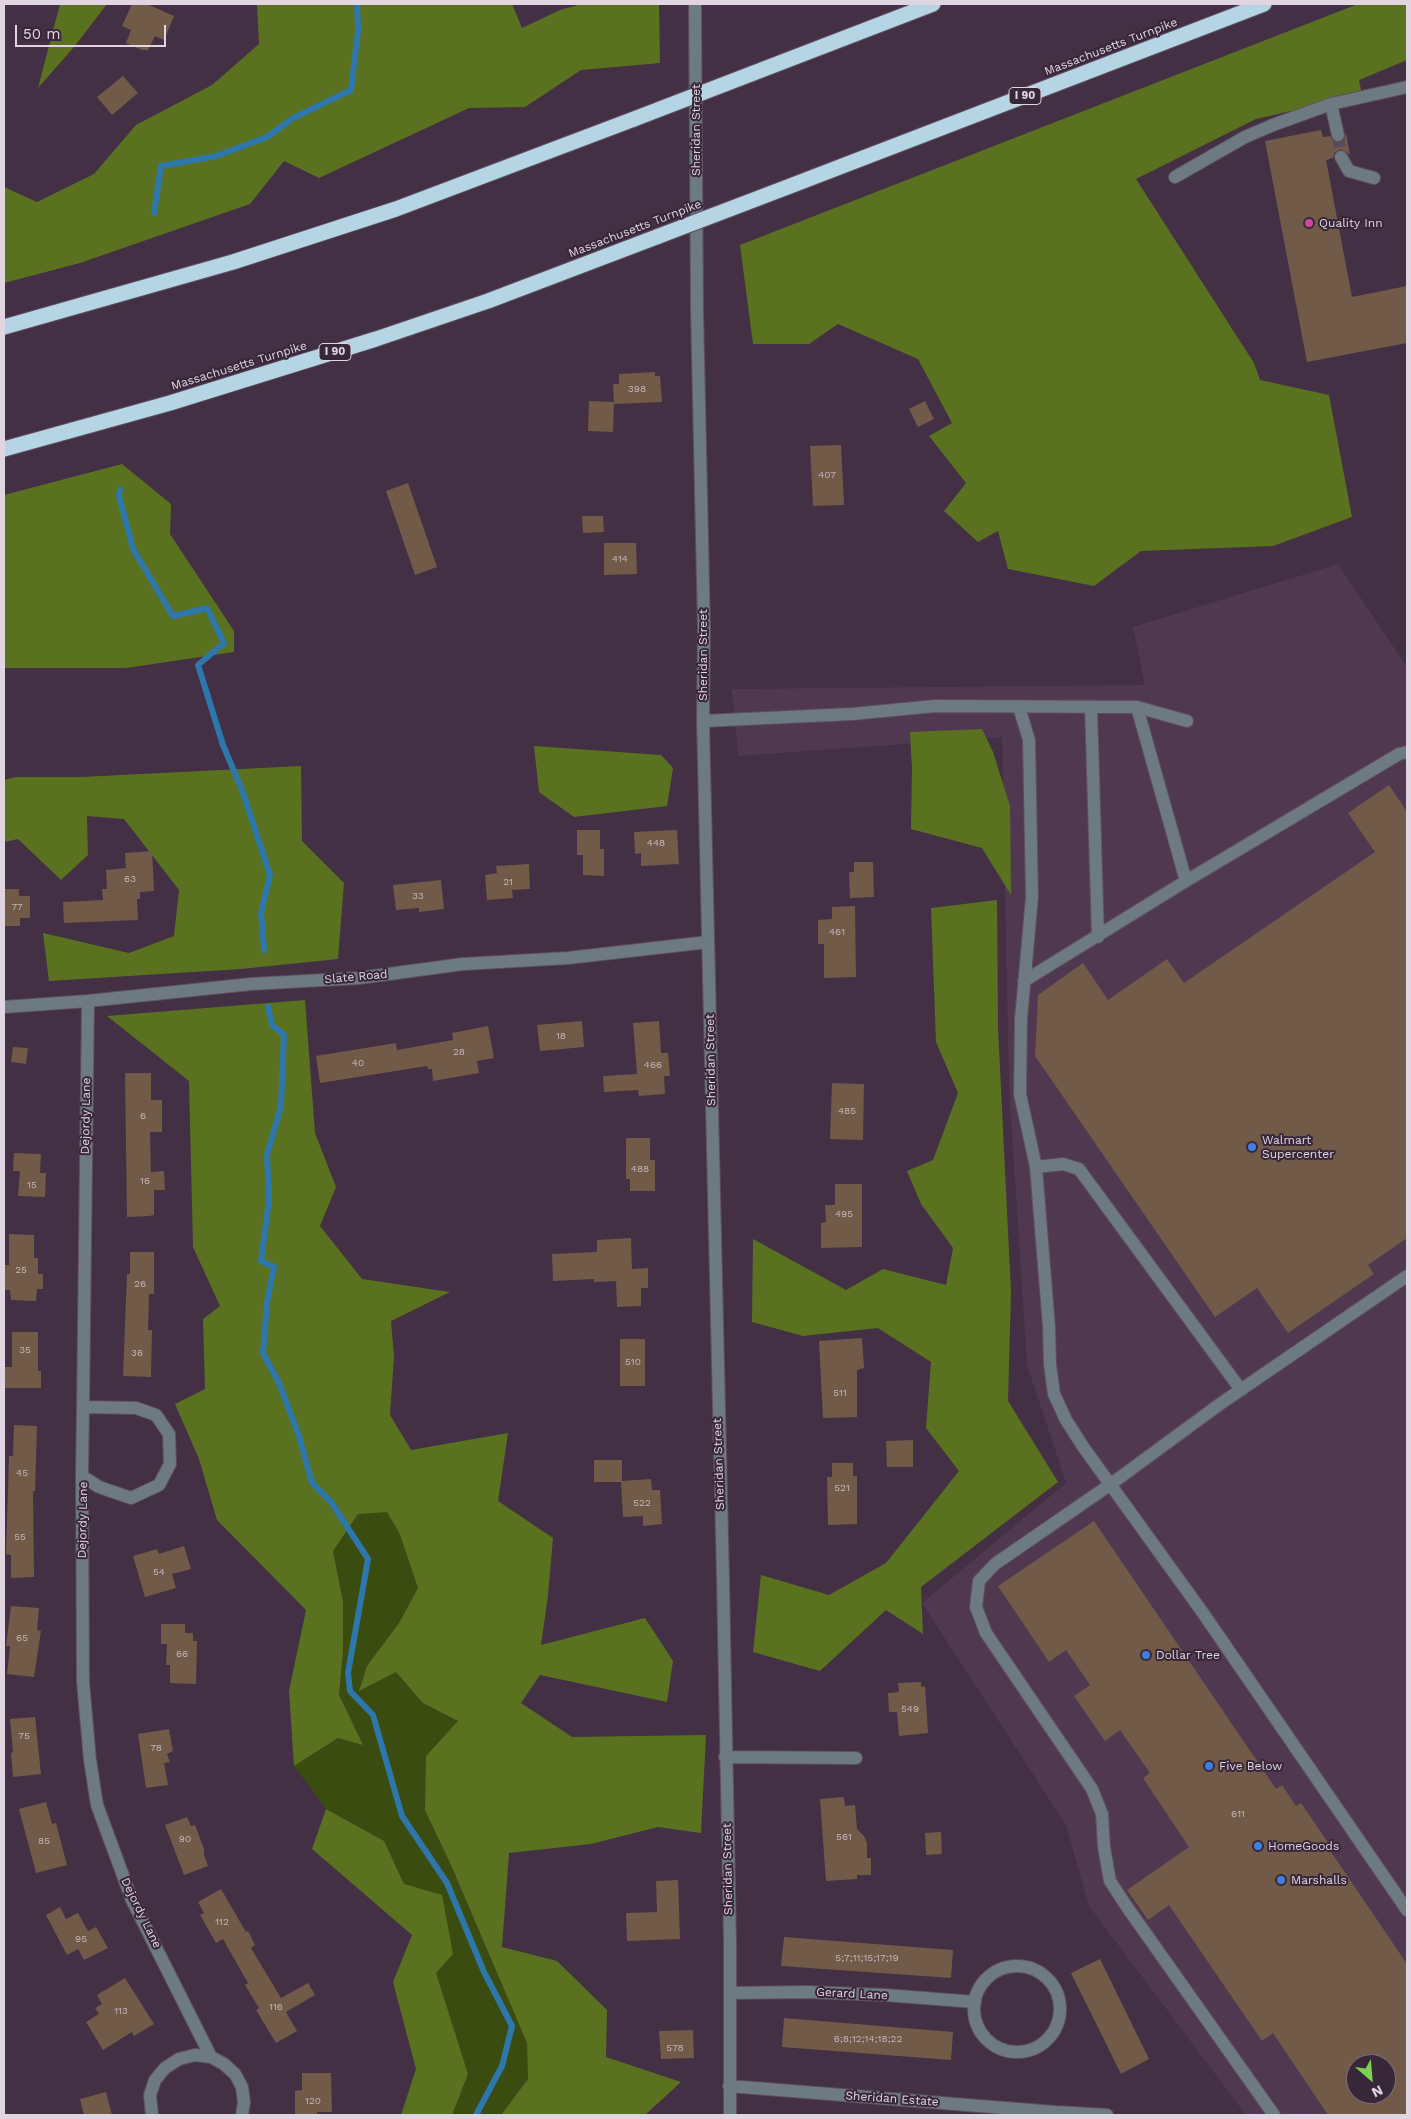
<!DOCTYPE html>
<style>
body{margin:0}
#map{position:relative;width:1411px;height:2119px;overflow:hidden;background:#433044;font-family:"Work Sans",sans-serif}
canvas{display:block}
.frame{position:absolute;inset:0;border:5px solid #e1d5e1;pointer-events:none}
.north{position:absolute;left:1346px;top:2054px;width:50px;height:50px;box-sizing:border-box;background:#382639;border:1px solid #7c6c7c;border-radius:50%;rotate:153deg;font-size:14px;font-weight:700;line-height:20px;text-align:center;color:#e1d5e1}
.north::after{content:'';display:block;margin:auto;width:18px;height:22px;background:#7ad156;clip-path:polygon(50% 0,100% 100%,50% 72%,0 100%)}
.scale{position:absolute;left:15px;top:25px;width:151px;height:22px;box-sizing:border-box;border:2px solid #e1d5e1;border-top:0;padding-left:6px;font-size:15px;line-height:18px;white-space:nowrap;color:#e1d5e1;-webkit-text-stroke:4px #382639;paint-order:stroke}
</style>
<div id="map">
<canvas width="1411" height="2119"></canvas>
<div class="frame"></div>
<div class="north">N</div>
<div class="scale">50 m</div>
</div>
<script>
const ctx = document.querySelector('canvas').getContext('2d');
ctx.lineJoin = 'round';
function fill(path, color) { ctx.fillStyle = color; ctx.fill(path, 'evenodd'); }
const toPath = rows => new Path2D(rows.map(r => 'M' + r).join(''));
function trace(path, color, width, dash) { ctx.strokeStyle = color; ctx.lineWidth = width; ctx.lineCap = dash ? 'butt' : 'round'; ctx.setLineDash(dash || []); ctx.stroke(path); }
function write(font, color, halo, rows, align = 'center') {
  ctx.font = font + ' "Work Sans",sans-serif'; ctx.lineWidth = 4; ctx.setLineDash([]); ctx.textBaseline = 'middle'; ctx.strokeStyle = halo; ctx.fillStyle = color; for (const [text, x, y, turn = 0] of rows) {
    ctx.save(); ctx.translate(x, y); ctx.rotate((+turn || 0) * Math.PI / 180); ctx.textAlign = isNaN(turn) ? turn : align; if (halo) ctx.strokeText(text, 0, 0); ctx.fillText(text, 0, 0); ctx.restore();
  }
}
fill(toPath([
 [1338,564,1407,667,1407,2115,1246,2115,1089,1906,1066,1825,922,1603,1066,1483,1027,1365,1009,1086,1002,737,738,756,732,689,1145,685,1133,627],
 [1356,2064,1386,2064,1386,2094,1356,2094]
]), '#503851');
fill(toPath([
 [387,1511,399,1532,418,1588,399,1623,367,1666,359,1690,396,1672,423,1703,458,1721,426,1756,426,1810,451,1865,527,2043,528,2079,501,2115,452,2115,468,2074,404,1884,384,1841,326,1809,294,1766,338,1738,363,1745,339,1695,343,1652,343,1602,333,1551,358,1514]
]), '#3b4c11');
fill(toPath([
 [60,4,107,4,74,47,38,88],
 [257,4,512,4,522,28,560,10,582,4,659,4,660,63,581,70,525,107,469,108,319,178,284,161,250,204,80,263,4,283,4,187,37,202,94,174,136,125,212,85,259,44],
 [1358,4,1407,4,1407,60,1359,80,1362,95,1256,119,1136,179,1254,363,1260,380,1329,395,1352,517,1273,546,1141,551,1094,586,1008,569,998,531,978,542,944,511,966,483,929,436,952,423,918,359,838,324,809,344,753,344,740,245],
 [122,464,171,504,170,534,234,631,234,652,126,668,4,668,4,495],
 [982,729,993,752,1010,806,1011,895,982,848,911,829,912,769,910,732],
 [534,746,661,755,673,768,667,806,574,817,539,792],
 [301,766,302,841,344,883,338,959,241,969,49,981,43,933,129,953,174,936,179,890,124,819,87,816,88,855,61,880,18,839,4,842,4,780,16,777,82,777],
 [997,900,998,1028,1011,1292,1008,1401,1058,1482,921,1587,923,1634,886,1610,820,1671,753,1652,761,1575,829,1595,886,1563,959,1471,926,1428,931,1362,878,1328,803,1336,752,1322,753,1239,846,1290,883,1269,946,1285,953,1248,921,1204,907,1171,933,1160,958,1093,936,1042,931,908],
 [305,1000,315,1133,336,1187,320,1226,362,1279,450,1292,391,1321,394,1356,390,1415,411,1450,508,1433,498,1501,553,1538,548,1595,541,1645,645,1618,673,1661,667,1702,540,1675,521,1703,572,1737,706,1735,701,1833,658,1827,591,1844,509,1853,502,1947,557,1961,607,2010,606,2057,681,2082,645,2115,501,2115,528,2079,527,2043,451,1865,425,1810,426,1756,458,1721,423,1703,396,1672,359,1691,367,1666,399,1623,418,1588,399,1532,387,1512,358,1514,333,1551,343,1602,343,1652,339,1695,363,1745,338,1738,294,1766,289,1691,306,1610,217,1520,199,1459,175,1404,205,1389,203,1319,220,1306,193,1247,189,1081,107,1016],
 [326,1809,384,1841,404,1884,442,1895,453,1954,436,1973,468,2074,452,2115,401,2115,416,2069,393,1982,412,1935,312,1849]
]), '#5a7220');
trace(toPath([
 [154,213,161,166,216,156,267,137,293,118,351,90,358,31,357,4],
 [120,490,119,496,133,549,173,616,207,608,224,643,198,665,223,745,242,790,270,875,261,913,264,950],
 [268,1007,272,1025,284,1035,281,1106,267,1155,269,1200,261,1261,274,1267,267,1302,263,1353,279,1383,299,1436,312,1483,331,1502,368,1559,348,1673,350,1691,373,1715,402,1816,447,1883,484,1972,512,2026,502,2066,476,2115]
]), '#2d77ad', 6);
fill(toPath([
 [132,4,147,4,174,16,164,40,155,36,148,50,142,50,126,43,131,30,122,26],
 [123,76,138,93,112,115,97,97],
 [1321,130,1323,137,1330,136,1336,143,1344,141,1346,133,1350,155,1341,149,1334,153,1333,158,1326,160,1352,297,1407,286,1407,343,1307,362,1265,141],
 [655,372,655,376,660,376,662,402,614,404,613,432,588,431,589,401,614,402,613,384,619,384,619,374],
 [925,401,934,419,918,427,909,409],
 [841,445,844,505,813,506,810,446],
 [408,483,437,567,415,575,386,491],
 [582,516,603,516,604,532,583,533],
 [604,543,636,543,637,574,604,575],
 [1389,785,1407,812,1407,1238,1368,1265,1374,1274,1288,1333,1257,1288,1215,1317,1035,1056,1038,995,1083,963,1108,1000,1167,959,1184,983,1375,852,1348,813],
 [577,830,600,830,600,849,604,849,604,876,583,875,583,855,577,855],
 [677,830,679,864,641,866,641,853,635,854,634,832],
 [152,851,154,891,140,892,140,899,137,899,138,920,64,923,63,902,103,900,102,889,107,889,106,870,126,868,125,853],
 [854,862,873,862,874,897,850,898,849,872,854,872],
 [529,864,530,889,512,890,513,898,487,900,485,875,497,873,496,866],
 [441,880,444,909,419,912,419,908,396,910,393,885],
 [4,889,19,889,19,896,30,896,30,918,20,918,20,926,4,926],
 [855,906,856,977,824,978,824,944,818,944,818,920,832,919,832,907],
 [582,1021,584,1047,540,1051,537,1025],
 [659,1021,661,1053,668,1053,670,1076,664,1076,665,1094,639,1096,638,1090,604,1092,603,1076,637,1074,633,1023],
 [488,1026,494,1058,477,1061,479,1073,433,1081,432,1069,428,1069,427,1066,320,1083,316,1056,396,1043,397,1050,453,1040,452,1033],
 [13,1047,28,1048,26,1064,11,1062],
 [125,1073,151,1073,151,1100,162,1100,162,1132,150,1132,151,1172,164,1171,165,1190,154,1190,154,1215,149,1216,127,1217],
 [832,1083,864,1084,863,1140,830,1139],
 [626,1138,650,1138,650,1160,655,1160,655,1191,630,1191,630,1179,626,1179],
 [14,1153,41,1154,40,1173,46,1173,45,1197,18,1196,20,1171,13,1171],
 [835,1184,862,1184,862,1247,821,1248,821,1223,826,1222,825,1205,835,1205],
 [9,1234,34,1235,34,1258,38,1258,38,1274,43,1274,43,1289,37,1289,36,1301,11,1300,10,1290,4,1290,4,1265,9,1265],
 [631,1238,632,1269,648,1268,648,1288,641,1288,641,1306,617,1307,616,1281,594,1282,594,1279,553,1281,552,1254,597,1252,597,1240],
 [130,1252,154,1252,154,1294,149,1294,148,1330,152,1330,151,1377,123,1376,127,1274,130,1274],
 [12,1332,38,1332,38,1371,41,1371,41,1388,4,1388,4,1367,12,1367],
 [862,1338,864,1368,857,1370,857,1417,823,1418,819,1341],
 [620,1339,645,1339,645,1386,620,1386],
 [14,1425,37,1426,35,1491,33,1491,34,1577,11,1578,11,1555,6,1554,9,1456,13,1456],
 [913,1440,913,1467,887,1467,886,1441],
 [594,1460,622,1460,622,1481,651,1479,652,1490,660,1490,662,1524,643,1526,643,1516,623,1517,621,1482,594,1482],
 [832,1463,853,1463,853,1476,857,1476,857,1524,828,1525,827,1477,832,1477],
 [1094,1521,1276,1789,1282,1785,1296,1806,1301,1803,1329,1844,1327,1846,1407,1964,1407,2115,1328,2115,1273,2033,1262,2041,1169,1905,1148,1920,1127,1890,1189,1847,1143,1778,1150,1773,1120,1730,1105,1741,1074,1696,1090,1685,1066,1650,1049,1662,998,1586],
 [1356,2064,1386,2064,1386,2094,1356,2094],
 [184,1546,191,1569,172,1574,176,1588,145,1597,133,1556,157,1549,159,1554],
 [11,1606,39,1608,37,1630,41,1631,34,1677,7,1674,10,1646,6,1646],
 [161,1624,185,1624,185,1633,193,1633,193,1641,197,1641,196,1684,170,1683,170,1665,166,1665,167,1644,161,1644],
 [921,1682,921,1687,925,1686,928,1733,899,1736,897,1712,889,1712,888,1693,899,1692,898,1683],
 [35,1717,41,1774,13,1777,11,1753,13,1752,10,1719],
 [169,1729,173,1751,167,1754,170,1762,164,1763,168,1785,146,1788,138,1734],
 [844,1797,845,1806,855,1805,857,1829,864,1836,867,1843,867,1858,871,1858,871,1875,857,1875,857,1879,826,1881,820,1799],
 [46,1802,52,1824,56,1823,67,1865,36,1873,19,1809],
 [187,1817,191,1826,195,1825,204,1849,204,1855,208,1866,184,1875,165,1825],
 [941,1832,942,1854,926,1855,925,1833],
 [678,1880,680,1939,627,1941,626,1913,657,1912,656,1881],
 [221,1889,246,1932,248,1931,255,1945,251,1948,281,1998,308,1983,315,1995,286,2012,297,2031,276,2043,256,2010,259,2008,245,1985,248,1983,223,1939,216,1943,200,1915,204,1913,198,1902],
 [60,1907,66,1919,78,1913,88,1931,96,1927,108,1948,84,1960,78,1949,67,1955,46,1915],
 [784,1937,953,1950,951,1978,781,1966],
 [1100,1959,1149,2059,1121,2074,1071,1973],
 [125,1978,154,2024,134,2036,132,2032,103,2050,86,2022,99,2014,95,2008,102,2004,97,1995],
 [784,2018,953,2032,951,2060,782,2047],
 [693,2030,694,2058,661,2059,659,2031],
 [302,2073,331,2073,332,2112,317,2112,317,2115,295,2115,295,2091,302,2090],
 [106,2092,112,2115,84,2115,80,2099]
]), '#715a48');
trace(toPath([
 [1338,135,1341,157]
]), '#5b495c', 12, [12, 6]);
const minor = toPath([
 [695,4,697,310,704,628,703,721,723,1579,730,1942,730,2115],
 [1331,104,1338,135],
 [1341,157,1349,171,1374,178],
 [1175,177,1245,137,1273,125,1331,104,1407,87],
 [1019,707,1029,740,1032,897,1021,1019,1020,1094,1036,1167,1049,1327,1050,1365,1054,1394,1066,1420,1084,1448,1203,1613,1407,1910],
 [1091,707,1098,937],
 [1137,707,1186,881],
 [703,721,852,714,935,706,1137,707,1187,721],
 [1024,981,1186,881,1399,754,1407,752],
 [88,1001,83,1407,136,1408,156,1415,169,1434,170,1464,159,1485,131,1498,99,1487,82,1476,83,1682,90,1760,97,1805,132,1900,211,2057],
 [4,1007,88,1001,251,984,359,978,463,964,568,958,708,942],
 [1036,1167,1063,1164,1079,1169,1241,1390],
 [82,1476,83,1407],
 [725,1757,856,1758],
 '974 2009a43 43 0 1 1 86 0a43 43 0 1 1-86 0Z',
 [730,1993,807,1992,885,1995,975,2002],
 [729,2086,1055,2112,1055,2115],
 [1055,2112,1107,2115],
 [152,2115,150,2095,155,2080,165,2068,179,2059,195,2055,211,2057,224,2064,235,2074,242,2087,244,2102,242,2115],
 [1274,2115,1127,1907,1110,1881,1104,1847,1102,1814,1092,1789,986,1633,976,1607,979,1581,995,1564,1111,1484,1220,1404,1407,1276]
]);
const highway = toPath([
 [751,74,933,4],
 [785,188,1264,4],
 [4,327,233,262,396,209,634,119],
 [4,449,170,403,376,339,488,301,659,236]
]);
trace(minor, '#5f4e60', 14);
trace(highway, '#5f4e60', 17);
trace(minor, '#6d7a81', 12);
trace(highway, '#b5d5e5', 15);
const highwayBridge = toPath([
 [634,119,751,74],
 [659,236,785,188]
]);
trace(highwayBridge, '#5f4e60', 17, []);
trace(highwayBridge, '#b5d5e5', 15);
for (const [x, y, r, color] of [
 [1309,223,5,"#d1479c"],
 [1252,1147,5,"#3f7fe0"],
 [1146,1655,5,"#3f7fe0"],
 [1209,1766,5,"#3f7fe0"],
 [1258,1846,5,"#3f7fe0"],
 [1281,1880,5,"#3f7fe0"]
]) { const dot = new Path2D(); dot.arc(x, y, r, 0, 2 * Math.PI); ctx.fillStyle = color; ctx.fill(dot); trace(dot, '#382639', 2); }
write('10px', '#c5b6bb', null, [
 ["398",637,389],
 ["407",827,475],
 ["414",620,559],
 ["448",656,843],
 ["63",130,879],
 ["21",508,882],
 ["33",418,896],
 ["77",17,907],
 ["461",837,932],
 ["18",561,1036],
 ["28",459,1052],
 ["40",358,1063],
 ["466",653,1065],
 ["485",847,1111],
 ["6",143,1116],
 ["488",640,1169],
 ["16",145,1181],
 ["15",32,1185],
 ["495",844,1214],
 ["25",21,1270],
 ["26",140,1284],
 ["35",25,1350],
 ["36",137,1353],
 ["510",633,1362],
 ["511",840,1393],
 ["45",22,1473],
 ["521",842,1488],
 ["522",642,1503],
 ["55",20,1537],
 ["54",159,1572],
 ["65",22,1638],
 ["66",182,1654],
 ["549",910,1709],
 ["75",24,1736],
 ["78",156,1748],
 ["611",1238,1814],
 ["561",844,1837],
 ["90",185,1839],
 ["85",44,1841],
 ["112",222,1922],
 ["95",81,1939],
 ["5;7;11;15;17;19",867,1958],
 ["116",276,2007],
 ["113",121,2011],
 ["6;8;12;14;18;22",868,2039],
 ["578",675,2048],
 ["120",313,2101]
]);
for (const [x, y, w] of [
 [1025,96,32],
 [335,352,32]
]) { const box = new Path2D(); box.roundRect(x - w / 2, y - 8.5, w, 17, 4); ctx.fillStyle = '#382639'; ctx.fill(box); trace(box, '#e1d5e1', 1); }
write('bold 11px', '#e1d5e1', null, [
 ["I 90",1025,96],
 ["I 90",335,352]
]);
write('12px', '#e1d5e1', '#382639', [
 ["Massachusetts Turnpike",1111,47,-21],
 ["Sheridan Street",696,130,-90],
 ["Massachusetts Turnpike",635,229,-21],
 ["Massachusetts Turnpike",239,366,-17],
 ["Sheridan Street",703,655,-90],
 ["Slate Road",356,977,-5],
 ["Sheridan Street",711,1060,-91],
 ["Dejordy Lane",86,1116,-89],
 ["Sheridan Street",719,1464,-92],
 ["Dejordy Lane",83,1520,-89],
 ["Sheridan Street",728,1869,-91],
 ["Dejordy Lane",141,1913,64],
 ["Gerard Lane",852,1994,3],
 ["Sheridan Estate",892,2099,4]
]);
write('12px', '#e1d5e1', '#382639', [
 ["Quality Inn",1319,223],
 ["Walmart",1262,1140],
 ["Supercenter",1262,1154],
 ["Dollar Tree",1156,1655],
 ["Five Below",1219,1766],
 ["HomeGoods",1268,1846],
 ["Marshalls",1291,1880]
], 'left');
</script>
